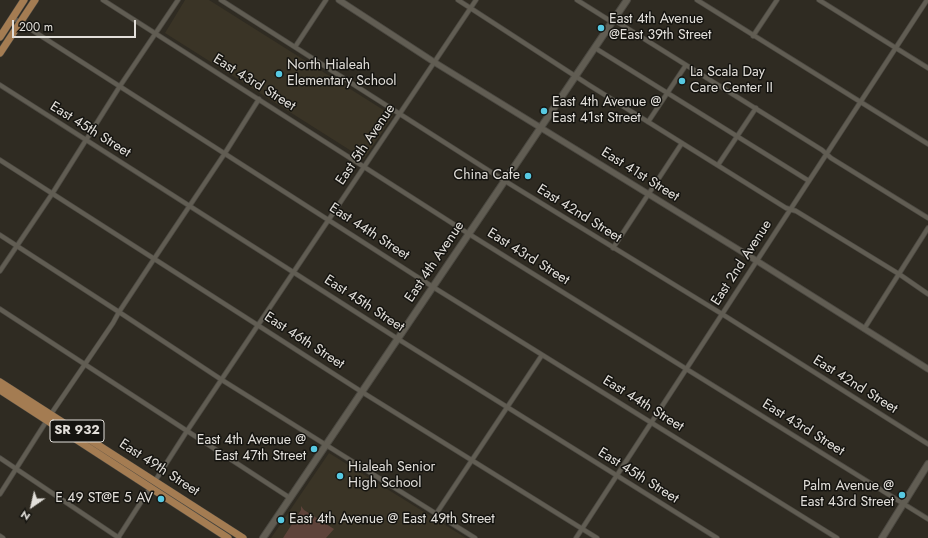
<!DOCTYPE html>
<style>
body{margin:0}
#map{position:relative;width:928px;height:538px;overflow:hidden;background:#2f2b22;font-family:Jost,sans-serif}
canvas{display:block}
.north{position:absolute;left:12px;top:486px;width:40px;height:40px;-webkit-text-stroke:3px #151410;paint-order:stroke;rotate:214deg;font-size:11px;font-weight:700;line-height:16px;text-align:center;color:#e2dfda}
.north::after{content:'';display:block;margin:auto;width:14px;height:18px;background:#e2dfda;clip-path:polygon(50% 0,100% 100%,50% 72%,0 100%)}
.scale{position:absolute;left:12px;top:20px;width:124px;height:18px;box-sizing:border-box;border:2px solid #e2dfda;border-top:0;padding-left:5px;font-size:12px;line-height:14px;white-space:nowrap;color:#e2dfda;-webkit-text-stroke:3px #151410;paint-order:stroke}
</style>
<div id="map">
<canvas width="928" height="538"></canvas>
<div class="north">N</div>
<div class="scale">200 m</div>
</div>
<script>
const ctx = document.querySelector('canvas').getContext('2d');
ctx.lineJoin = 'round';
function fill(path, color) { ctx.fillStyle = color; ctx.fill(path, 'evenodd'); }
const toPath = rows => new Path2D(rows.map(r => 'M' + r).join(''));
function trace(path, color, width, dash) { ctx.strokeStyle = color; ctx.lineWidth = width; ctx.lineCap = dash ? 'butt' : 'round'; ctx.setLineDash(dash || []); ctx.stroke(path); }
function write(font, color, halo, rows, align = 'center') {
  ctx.font = font + ' Jost,sans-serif'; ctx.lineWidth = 3; ctx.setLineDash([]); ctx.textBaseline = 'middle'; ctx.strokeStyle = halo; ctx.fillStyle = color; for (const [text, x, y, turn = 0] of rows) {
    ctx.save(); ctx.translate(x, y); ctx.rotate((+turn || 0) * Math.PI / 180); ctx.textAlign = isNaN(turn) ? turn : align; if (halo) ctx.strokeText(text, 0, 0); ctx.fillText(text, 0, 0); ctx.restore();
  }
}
fill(toPath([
 [185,0,209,0,393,116,364,159,165,33],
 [329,453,466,538,271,538]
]), '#3a3426');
fill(toPath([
 [301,506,304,510,334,529,326,538,283,538,301,510]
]), '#5e433a');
const minor = toPath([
 [103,0,469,234,928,519],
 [221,0,505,181,722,314,928,444],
 [458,0,589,85,786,208,796,211,899,274,928,294],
 [577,0,612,22],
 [697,0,928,144],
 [819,0,928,68],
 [13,18,433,287,837,538],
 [614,20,822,150,831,158,928,218],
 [753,36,777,0],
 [295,47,326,0],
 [595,48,809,181],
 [0,85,398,339,717,538],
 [648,122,686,65],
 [0,160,362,392,597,538],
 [718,165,756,108],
 [0,235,119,312,222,380,475,538],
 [613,248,682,143],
 [0,271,52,194,120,86,178,0],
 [0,309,290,498],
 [864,329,928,228],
 [0,458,119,538],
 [155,481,187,431,476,0],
 [0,494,51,414,113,323,119,312,154,259,225,153,259,99],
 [436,514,542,355],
 [0,536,3,538],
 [118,538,150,488],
 [576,538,927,0]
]);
const tertiary = toPath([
 [339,0,434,62,757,261,928,369]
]);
const secondary = toPath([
 [263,538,627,0],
 [882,538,928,464]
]);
const primary = toPath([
 [0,37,24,0],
 [0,53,35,0],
 [0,382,243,538],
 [0,390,228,538]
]);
trace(minor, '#4c4942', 5.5);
trace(tertiary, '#4c4942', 7);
trace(secondary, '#4c4942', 8);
trace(primary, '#4c4942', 8);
trace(minor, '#615d53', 4);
trace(tertiary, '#615d53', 5.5);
trace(secondary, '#615d53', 6);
trace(primary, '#a47c52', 7);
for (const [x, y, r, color] of [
 [601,28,4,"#57c9e2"],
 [279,74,4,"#57c9e2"],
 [682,81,4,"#57c9e2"],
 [544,111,4,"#57c9e2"],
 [528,176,4,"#57c9e2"],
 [314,449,4,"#57c9e2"],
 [340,476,4,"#57c9e2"],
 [902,495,4,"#57c9e2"],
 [161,499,4,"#57c9e2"],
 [281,520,4,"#57c9e2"]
]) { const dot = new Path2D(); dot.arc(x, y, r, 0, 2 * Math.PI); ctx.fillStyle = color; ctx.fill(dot); trace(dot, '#151410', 1.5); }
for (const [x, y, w] of [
 [77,431,54]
]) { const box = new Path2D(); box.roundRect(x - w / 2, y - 11, w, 22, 3); ctx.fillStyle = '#151410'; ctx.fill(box); trace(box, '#e2dfda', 1); }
write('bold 13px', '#e2dfda', null, [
 ["SR 932",77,431]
]);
write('14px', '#e2dfda', '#151410', [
 ["East 4th Avenue",609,20],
 ["@East 39th Street",609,36],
 ["North Hialeah",287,66],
 ["Elementary School",287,82],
 ["La Scala Day",690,73],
 ["Care Center II",690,89],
 ["East 4th Avenue @",552,103],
 ["East 41st Street",552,119],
 ["China Cafe",520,176,"right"],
 ["East 4th Avenue @",306,441,"right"],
 ["East 47th Street",306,457,"right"],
 ["Hialeah Senior",348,468],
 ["High School",348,484],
 ["Palm Avenue @",894,487,"right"],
 ["East 43rd Street",894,503,"right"],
 ["E 49 ST@E 5 AV",153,499,"right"],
 ["East 4th Avenue @ East 49th Street",289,520]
], 'left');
write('14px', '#e2dfda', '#151410', [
 ["East 43rd Street",254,83,32],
 ["East 45th Street",90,130,32],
 ["East 5th Avenue",366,145,-56],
 ["East 41st Street",640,175,32],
 ["East 42nd Street",579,214,32],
 ["East 44th Street",369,232,33],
 ["East 43rd Street",528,257,32],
 ["East 4th Avenue",435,262,-56],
 ["East 2nd Avenue",742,263,-57],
 ["East 45th Street",364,304,33],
 ["East 46th Street",304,341,33],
 ["East 42nd Street",855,385,32],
 ["East 44th Street",643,404,32],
 ["East 43rd Street",803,428,32],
 ["East 49th Street",159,468,33],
 ["East 45th Street",638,476,32]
]);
</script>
